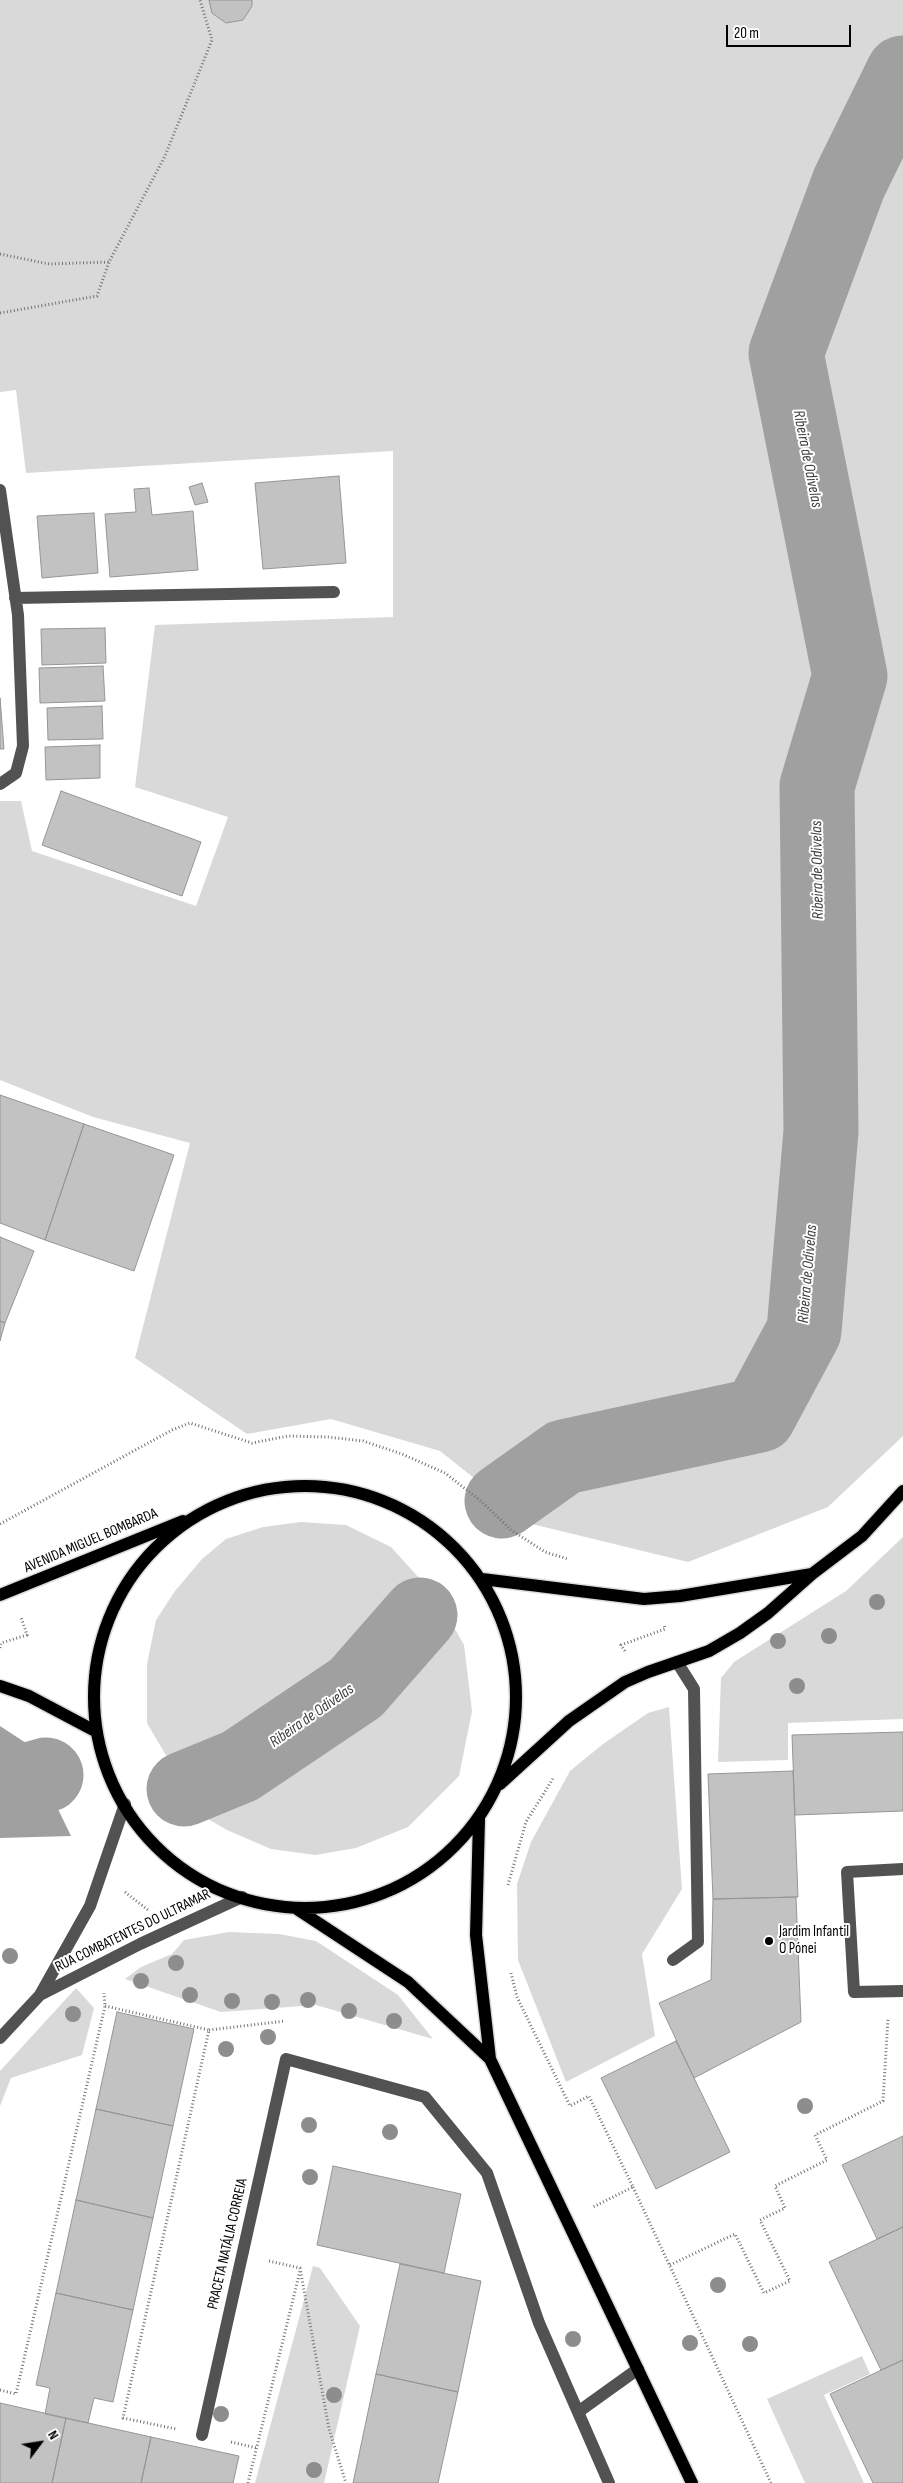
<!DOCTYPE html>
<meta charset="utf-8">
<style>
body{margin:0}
#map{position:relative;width:903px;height:2483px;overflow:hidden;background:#fff;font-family:"Sofia Sans Condensed",sans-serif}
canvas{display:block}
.north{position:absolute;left:15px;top:2418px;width:50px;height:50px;-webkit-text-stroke:4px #fff;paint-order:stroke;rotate:59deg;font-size:14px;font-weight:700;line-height:20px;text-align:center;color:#000}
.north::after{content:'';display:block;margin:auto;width:18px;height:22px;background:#000;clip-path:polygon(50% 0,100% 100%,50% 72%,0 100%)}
.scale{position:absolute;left:726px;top:25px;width:125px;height:22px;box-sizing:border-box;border:2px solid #000;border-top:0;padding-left:6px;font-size:15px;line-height:18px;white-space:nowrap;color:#000;-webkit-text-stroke:4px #fff;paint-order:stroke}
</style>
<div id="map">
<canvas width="903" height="2483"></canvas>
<div class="north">N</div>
<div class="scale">20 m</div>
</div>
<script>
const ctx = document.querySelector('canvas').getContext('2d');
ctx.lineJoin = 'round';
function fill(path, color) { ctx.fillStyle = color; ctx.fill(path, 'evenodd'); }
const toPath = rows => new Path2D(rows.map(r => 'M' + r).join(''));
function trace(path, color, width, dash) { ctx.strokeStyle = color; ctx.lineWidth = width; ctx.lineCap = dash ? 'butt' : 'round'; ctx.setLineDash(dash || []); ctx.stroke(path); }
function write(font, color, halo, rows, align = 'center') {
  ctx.font = font + ' "Sofia Sans Condensed",sans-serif'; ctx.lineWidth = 4; ctx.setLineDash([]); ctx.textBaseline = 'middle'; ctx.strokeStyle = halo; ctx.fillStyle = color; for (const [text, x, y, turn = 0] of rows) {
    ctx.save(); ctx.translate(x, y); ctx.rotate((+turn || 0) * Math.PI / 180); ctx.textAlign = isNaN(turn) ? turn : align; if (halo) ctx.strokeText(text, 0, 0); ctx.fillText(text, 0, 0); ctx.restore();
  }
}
fill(toPath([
 [0,0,903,0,903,1436,828,1507,688,1562,532,1524,440,1451,331,1419,247,1434,135,1358,190,1143,93,1117,0,1080,0,801,21,801,32,851,196,906,228,817,135,787,155,625,393,617,393,451,26,473,16,390,0,392],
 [301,1522,346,1525,391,1547,438,1599,464,1645,472,1711,459,1776,408,1827,356,1848,315,1855,271,1849,227,1830,201,1815,147,1723,147,1664,156,1620,175,1591,202,1559,226,1539,263,1527],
 [903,1537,903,1719,788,1723,788,1760,718,1762,721,1678,734,1662,846,1591],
 [669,1707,682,1889,642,1954,655,2036,566,2082,518,1960,517,1884,531,1842,570,1771,603,1744,648,1713],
 [229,1932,279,1934,316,1941,398,1995,433,2039,316,2005,221,2012,125,1979,141,1967,172,1954,184,1940],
 [76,1988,94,2008,82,2055,11,2078,0,2106,0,2071],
 [313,2266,320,2268,360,2326,324,2483,255,2483],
 [862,2356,870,2374,824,2395,864,2483,805,2483,767,2399]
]), '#d9d9d9');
fill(toPath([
 [0,1726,26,1743,71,1836,0,1838]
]), '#a0a0a0');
trace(toPath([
 [502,1501,564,1457,759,1415,804,1331,821,1131,817,786,850,676,786,353,849,183,903,73],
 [0,1788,46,1775],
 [184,1789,240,1766,356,1688,420,1615]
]), '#a0a0a0', 75);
const building = toPath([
 [209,0,252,0,252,6,243,20,226,23,212,13,209,0],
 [339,476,346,563,263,569,255,483,339,476],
 [202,483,208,502,195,505,189,487,202,483],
 [149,488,152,515,193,511,198,570,110,577,105,514,136,512,134,489,149,488],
 [94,513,98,573,42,578,37,516,94,513],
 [105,628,106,663,42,665,41,629,105,628],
 [103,666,105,701,40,703,39,668,103,666],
 [0,698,4,749,0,749,0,698],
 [102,706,103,739,48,740,47,708,102,706],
 [100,745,100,778,46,780,45,747,100,745],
 [61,791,201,842,182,896,42,845,61,791],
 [0,1095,84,1124,45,1240,0,1223,0,1095],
 [84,1124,174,1155,134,1271,45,1240,84,1124],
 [0,1237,34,1251,5,1323,0,1321,0,1237],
 [0,1321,5,1323,0,1341,0,1321],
 [903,1732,903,1811,795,1815,792,1735,903,1732],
 [793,1771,798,1897,713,1899,708,1774,793,1771],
 [796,1897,801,2022,694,2078,659,2003,711,1980,713,1899,796,1897],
 [117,2012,194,2029,173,2126,96,2109,117,2012],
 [676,2041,730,2152,656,2189,601,2078,676,2041],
 [96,2109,173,2126,153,2218,76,2200,96,2109],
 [903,2136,903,2227,877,2239,842,2165,903,2136],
 [333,2166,461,2194,444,2273,317,2245,333,2166],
 [76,2200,153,2218,133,2310,56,2293,76,2200],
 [903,2227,903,2360,881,2370,829,2262,903,2227],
 [400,2264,481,2281,458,2392,376,2374,400,2264],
 [56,2293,133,2310,113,2402,94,2398,88,2423,45,2414,50,2388,36,2385,56,2293],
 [903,2360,903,2483,873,2483,830,2394,903,2360],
 [376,2374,458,2392,438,2483,353,2483,376,2374],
 [0,2403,66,2418,52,2483,0,2483,0,2403],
 [66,2418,151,2437,141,2483,52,2483,66,2418],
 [151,2437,239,2456,233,2483,141,2483,151,2437]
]);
fill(building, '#c2c2c2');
trace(building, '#969696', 1);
const major = toPath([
 '94 1697a211 211 0 1 1 422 0a211 211 0 1 1-422 0Z',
 [482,1579,644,1599,680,1596,812,1574],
 [0,1595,183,1521],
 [0,1686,29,1696,97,1732],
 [500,1784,569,1721,625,1682,648,1672,709,1651,740,1633,768,1613,812,1574,862,1536,903,1491],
 [479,1819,476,1935,490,2059,692,2483],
 [297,1909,408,1982,490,2059]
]);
trace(major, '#dbdbdb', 15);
trace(toPath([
 [0,254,49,264,109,262,165,156,212,40,200,0],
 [0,313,97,296,109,262],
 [0,1524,172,1430,190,1423,252,1443,288,1436,328,1437,363,1441,402,1454,445,1473,482,1502,511,1530,545,1552,568,1559],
 [0,1648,1,1643,27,1635,21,1617],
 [625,1651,621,1645,665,1629,664,1624],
 [508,1885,526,1822,554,1777],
 [125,1892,148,1910],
 [511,1973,517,1997,570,2106,589,2096,633,2187,593,2207],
 [105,2006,209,2030,123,2418,176,2429],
 [209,2030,285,2021],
 [633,2187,771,2483],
 [269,2261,300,2268,329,2429,346,2483],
 [670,2265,735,2234,764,2293,790,2281,760,2220,785,2208,775,2186,827,2160,815,2135,883,2101,888,2018],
 [0,2390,16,2394,105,2006,104,1993],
 [231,2442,257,2448],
 [248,2483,300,2271]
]), '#747474', 3, [1, 2.5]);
trace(toPath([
 [0,490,18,615,23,746,16,773,0,784],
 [15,598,334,592],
 [903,1869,847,1872,854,1992,903,1991],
 [673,1960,698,1942,694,1689,677,1662],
 [40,1995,140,1944,242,1897],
 [0,2038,40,1995,90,1906,125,1804],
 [578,2412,638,2369],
 [202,2435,286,2059,425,2097,487,2173,539,2323,609,2483]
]), '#525252', 12);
trace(major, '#000', 12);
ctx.fillStyle = '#8d8d8d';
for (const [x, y] of [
 [877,1602],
 [829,1636],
 [778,1641],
 [797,1686],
 [10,1956],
 [176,1963],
 [141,1981],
 [190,1995],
 [308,2000],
 [232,2001],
 [272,2002],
 [349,2011],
 [73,2014],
 [394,2021],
 [268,2037],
 [226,2049],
 [805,2106],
 [309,2125],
 [390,2132],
 [310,2177],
 [718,2285],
 [573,2339],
 [690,2343],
 [750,2344],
 [334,2395],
 [221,2414],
 [314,2470]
]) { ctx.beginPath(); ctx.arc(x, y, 8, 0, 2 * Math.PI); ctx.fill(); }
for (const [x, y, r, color] of [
 [769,1941,5,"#000"]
]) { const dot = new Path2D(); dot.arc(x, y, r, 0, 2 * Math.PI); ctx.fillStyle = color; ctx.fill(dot); trace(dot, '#fff', 2); }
write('15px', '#000', '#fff', [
 ["AVENIDA MIGUEL BOMBARDA",91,1541,-23],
 ["RUA COMBATENTES DO ULTRAMAR",133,1931,-26],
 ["PRACETA NATÁLIA CORREIA",228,2244,-77]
]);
write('15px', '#000', '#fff', [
 ["Jardim Infantil",779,1932],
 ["O Pónei",779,1949]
], 'left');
write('italic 16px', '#414141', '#fff', [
 ["Ribeira de Odivelas",807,459,79],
 ["Ribeira de Odivelas",818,870,-91],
 ["Ribeira de Odivelas",808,1274,-85],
 ["Ribeira de Odivelas",312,1716,-35]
]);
</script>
